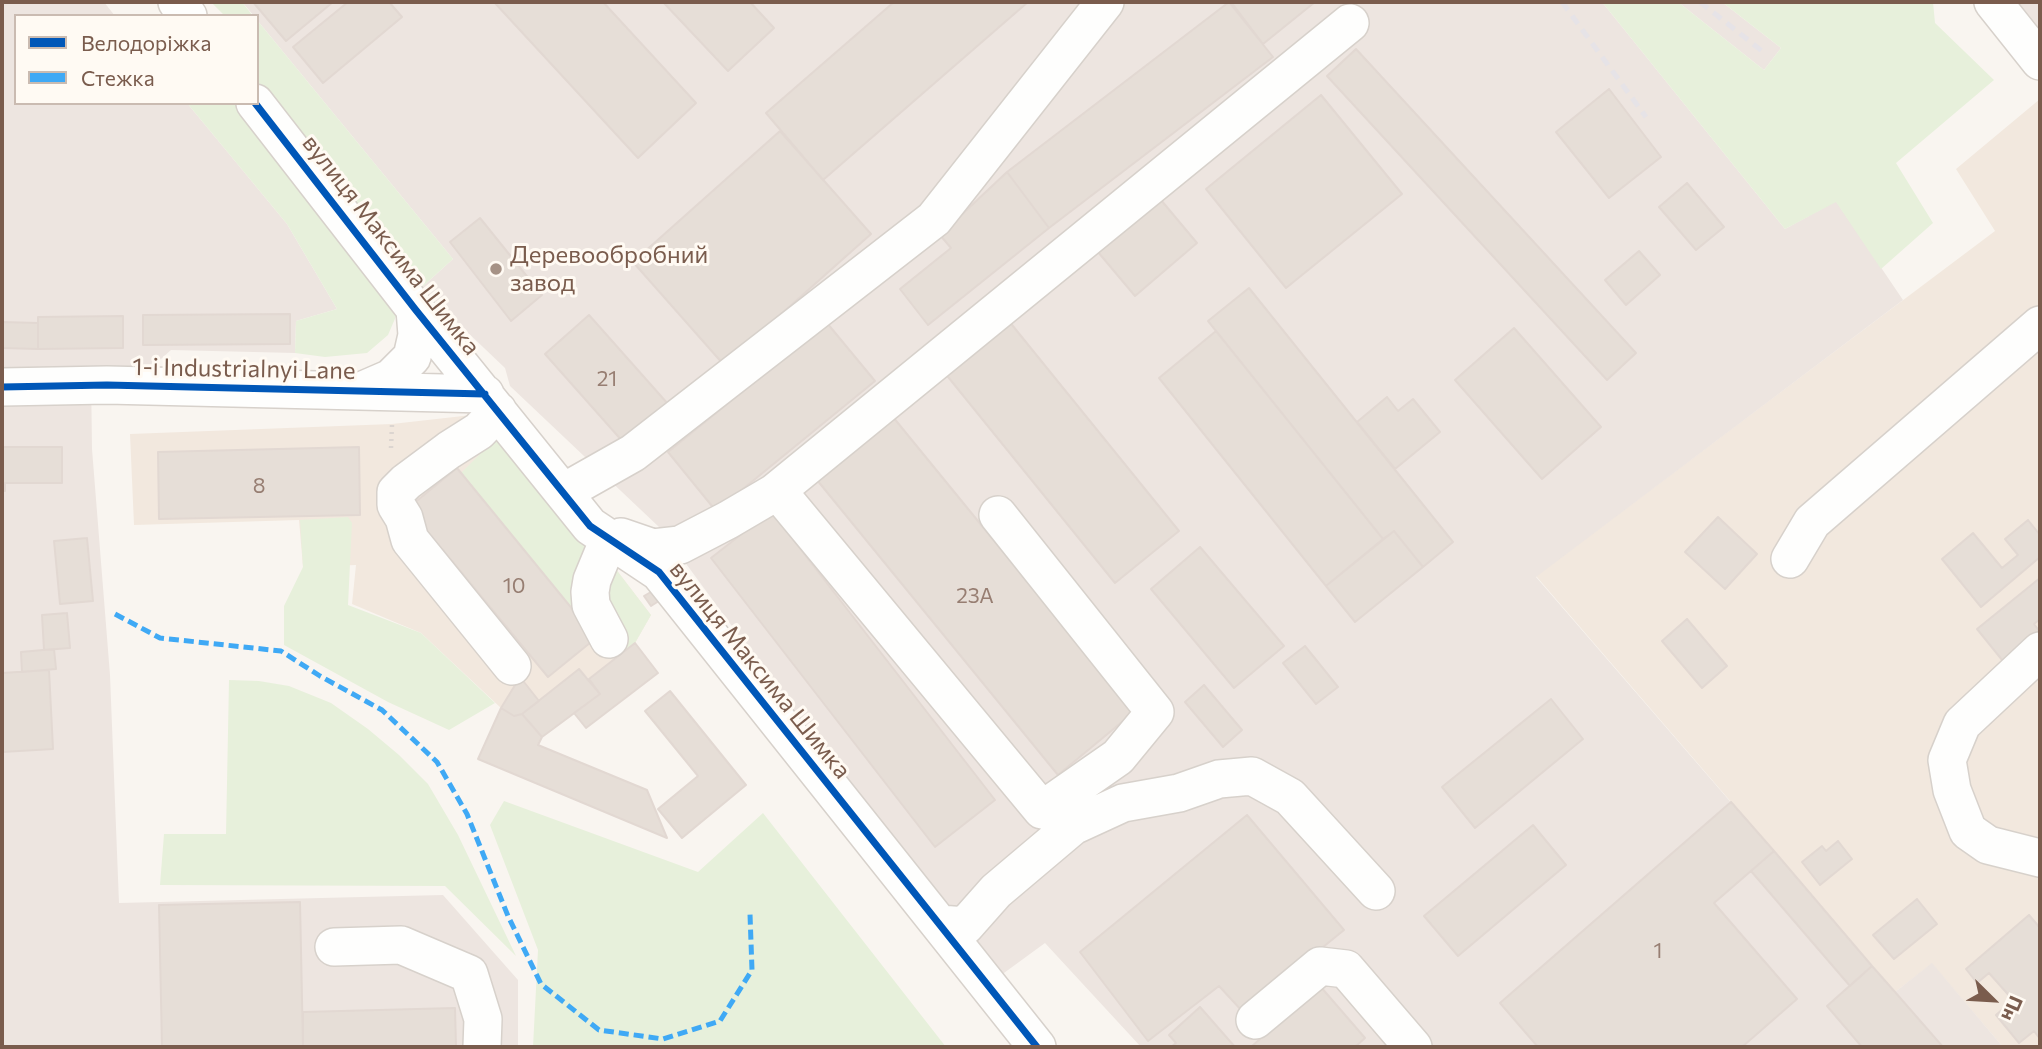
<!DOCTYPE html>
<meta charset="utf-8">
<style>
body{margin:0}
#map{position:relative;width:2042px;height:1049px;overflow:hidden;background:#f9f5f0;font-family:Commissioner,sans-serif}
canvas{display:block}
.frame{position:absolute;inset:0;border:4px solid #7a5c4d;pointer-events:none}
.legend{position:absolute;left:14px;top:14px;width:245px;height:91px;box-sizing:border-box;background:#fffaf3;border:2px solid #cabbb1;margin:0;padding:9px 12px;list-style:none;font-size:21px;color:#7a5c4d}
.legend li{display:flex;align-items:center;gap:14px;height:35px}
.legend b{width:35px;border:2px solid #cabbb1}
.north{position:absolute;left:1958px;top:965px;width:70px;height:70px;-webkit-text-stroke:5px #fffaf3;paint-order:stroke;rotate:114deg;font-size:19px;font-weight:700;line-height:28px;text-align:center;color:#7a5c4d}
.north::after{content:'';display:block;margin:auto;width:24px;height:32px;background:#7a5c4d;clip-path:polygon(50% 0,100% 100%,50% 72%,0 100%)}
</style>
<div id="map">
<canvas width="2042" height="1049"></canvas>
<div class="frame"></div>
<ul class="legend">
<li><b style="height:9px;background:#0057b8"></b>Велодоріжка</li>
<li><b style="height:9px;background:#3fa9f5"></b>Стежка</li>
</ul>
<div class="north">Пн</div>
</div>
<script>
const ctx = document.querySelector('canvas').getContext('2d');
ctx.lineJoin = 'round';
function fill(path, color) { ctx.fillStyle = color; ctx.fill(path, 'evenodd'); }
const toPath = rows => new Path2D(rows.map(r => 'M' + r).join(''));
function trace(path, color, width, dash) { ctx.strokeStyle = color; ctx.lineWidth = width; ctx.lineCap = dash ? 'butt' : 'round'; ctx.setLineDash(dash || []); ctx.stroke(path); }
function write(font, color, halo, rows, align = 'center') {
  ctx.font = font + ' Commissioner,sans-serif'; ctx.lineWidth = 6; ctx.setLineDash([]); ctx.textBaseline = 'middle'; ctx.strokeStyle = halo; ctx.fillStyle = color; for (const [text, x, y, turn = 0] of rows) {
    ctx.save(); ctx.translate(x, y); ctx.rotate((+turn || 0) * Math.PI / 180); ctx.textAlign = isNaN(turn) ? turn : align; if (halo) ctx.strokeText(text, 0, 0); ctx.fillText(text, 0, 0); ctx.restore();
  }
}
fill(toPath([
 [2040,99,2040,1047,2003,1047,1932,964,1895,992,1536,576,1995,231,1956,169],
 [472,415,605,555,651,615,635,643,589,679,579,669,522,714,514,716,501,708,421,633,352,604,356,565,303,567,299,520,134,525,130,434,392,424]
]), '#f2e8de');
fill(toPath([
 [2,2,104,2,115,16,16,16,16,103,187,103,287,224,337,309,296,321,295,353,171,350,142,376,91,373,92,449,110,675,119,903,443,895,518,980,518,1047,2,1047],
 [242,2,1602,2,1785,229,1836,201,1903,300,1536,577,1895,992,1932,963,2003,1047,1141,1047,1045,943,993,981,659,527,510,386,505,368,421,288,453,259,257,20,257,16,254,16],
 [1678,2,1722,2,1781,48,1764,70],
 [2014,2,2040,2,2040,43]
]), '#ede5e0');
fill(toPath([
 [211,2,242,2,253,16,225,16],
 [1602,2,1678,2,1764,70,1781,48,1722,2,1933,2,1935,23,1994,80,1896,163,1933,223,1881,269,1836,202,1785,229],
 [257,20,453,259,421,288,257,85],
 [187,103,241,103,400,307,388,335,367,353,325,357,295,353,296,321,337,309,287,224],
 [499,435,605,555,651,615,635,643,621,654,592,632,461,473],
 [348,517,352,523,348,605,421,633,495,703,449,730,388,702,284,645,284,606,303,567,300,520],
 [229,680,259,681,289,686,331,703,368,729,399,755,428,784,458,835,516,956,445,886,160,885,164,834,226,834],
 [504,801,698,872,763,813,946,1047,533,1047,538,950,490,825]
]), '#e7f0db');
const building = toPath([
 [253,2,333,2,286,41,253,2],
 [348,2,389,2,402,17,323,83,293,47,348,2],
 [494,2,603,2,696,103,638,158,494,2],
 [663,2,750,2,774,28,728,71,663,2],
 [894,2,1028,2,823,180,766,113,894,2],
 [1229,2,1273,57,1049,228,1007,172,1229,2],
 [1231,2,1315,2,1263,44,1231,2],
 [1356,49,1636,353,1607,380,1327,76,1356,49],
 [1609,89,1661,157,1609,198,1556,132,1609,89],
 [1321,95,1402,194,1286,288,1206,189,1321,95],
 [780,131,871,234,724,365,633,262,780,131],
 [1007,172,1049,228,928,325,900,289,951,248,940,235,1007,172],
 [1687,183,1724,227,1696,250,1659,207,1687,183],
 [1161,200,1197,243,1135,296,1098,252,1161,200],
 [480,218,542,295,511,321,450,242,480,218],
 [1639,251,1660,275,1626,305,1605,280,1639,251],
 [1249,288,1453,542,1423,567,1394,531,1383,539,1208,321,1249,288],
 [290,314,290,344,143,345,143,315,290,314],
 [589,315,668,404,624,443,545,354,589,315],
 [1004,315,1179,531,1115,583,940,367,1004,315],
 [123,316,123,348,38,349,38,317,123,316],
 [2,322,38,323,38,349,2,348,2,322],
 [827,323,875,381,716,511,668,452,827,323],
 [1514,328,1601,427,1542,479,1455,380,1514,328],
 [1216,331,1383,539,1326,586,1159,378,1216,331],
 [1387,397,1398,411,1413,399,1440,432,1395,469,1357,422,1387,397],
 [893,417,1134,712,1058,775,817,480,893,417],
 [2,447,62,447,62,483,5,483,5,491,2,491,2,447],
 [359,447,360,515,159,519,158,452,359,447],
 [457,468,596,638,548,677,408,508,457,468],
 [771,511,995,800,935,847,711,558,771,511],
 [1718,517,1757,554,1725,589,1685,552,1718,517],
 [2028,520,2040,535,2040,557,1981,607,1942,559,1973,533,2002,568,2018,555,2005,539,2028,520],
 [1394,531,1423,567,1355,622,1326,586,1394,531],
 [87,538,93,601,60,604,54,541,87,538],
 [1200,547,1284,646,1234,688,1151,589,1200,547],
 [2040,578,2040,619,2034,624,2040,632,2040,639,2007,666,1977,629,2040,578],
 [656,589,662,599,651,606,644,596,656,589],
 [67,613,70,648,44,650,42,615,67,613],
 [1687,619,1727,666,1702,688,1662,641,1687,619],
 [635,643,658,673,586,728,574,713,600,694,589,679,635,643],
 [1305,646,1338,687,1316,704,1283,663,1305,646],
 [54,649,56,669,22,672,21,652,54,649],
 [579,669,600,694,542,737,522,714,579,669],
 [49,670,53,749,2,752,2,673,49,670],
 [520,677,539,701,522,714,514,716,501,708,520,677],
 [1204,685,1242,730,1223,747,1185,702,1204,685],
 [670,691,746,785,682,838,658,809,698,776,645,711,670,691],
 [1551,699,1583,739,1475,828,1442,787,1551,699],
 [501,708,514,716,522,714,542,737,538,745,647,790,667,838,478,759,501,708],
 [1731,802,1774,851,1714,903,1797,999,1742,1047,1538,1047,1500,1003,1731,802],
 [1247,815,1344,930,1243,1012,1219,986,1148,1041,1080,952,1247,815],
 [1533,825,1566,865,1458,956,1424,916,1533,825],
 [1838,841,1852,859,1820,885,1802,862,1822,846,1826,851,1838,841],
 [1774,851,1872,966,1850,986,1751,871,1774,851],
 [1917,899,1937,924,1894,959,1873,935,1917,899],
 [300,902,303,1047,162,1047,159,905,300,902],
 [2029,915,2040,928,2040,1039,2034,1031,2019,1043,1996,1015,2013,1000,1989,973,1977,983,1966,969,2029,915],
 [1872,966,1895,992,1943,1047,1862,1047,1827,1006,1872,966],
 [1320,986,1365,1038,1355,1047,1251,1047,1320,986],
 [1200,1007,1235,1047,1171,1047,1176,1043,1169,1035,1200,1007],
 [455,1008,456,1047,303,1047,303,1012,455,1008]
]);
fill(building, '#e6ded7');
trace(building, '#e2d8d2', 2);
const minor = toPath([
 [177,2,188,16],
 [1993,2,2040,61],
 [255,103,415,309,590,526,659,572,1037,1047],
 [2,387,107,385,485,394],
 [361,391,391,378,412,357,417,335,415,309],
 [498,411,479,431,449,450,406,482,396,492,396,505,404,518,410,540,512,666],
 [564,492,633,453,934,219,1105,2],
 [774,493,1350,23],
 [621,537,653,548,680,545,728,520,774,493,785,500,1042,810,1118,757,1155,712,998,515],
 [1790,559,1812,522,2040,325],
 [609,639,591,605,590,592,592,580,609,539],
 [2040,651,1962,724,1947,760,1952,790,1968,831,1988,845,2040,858],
 [940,924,965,926,996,891,1073,826,1123,803,1179,793,1219,779,1252,776,1290,797,1376,891],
 [334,947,401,945,469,974,483,1019,482,1047],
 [1255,1020,1320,966,1346,969,1413,1047]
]);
trace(minor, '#d7d1cb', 40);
trace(toPath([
 [391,448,392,425]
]), '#dcd5d0', 4.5, [2, 5]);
trace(minor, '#fefefd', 37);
trace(toPath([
 [1562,2,1646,117],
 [1700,2,1762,51]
]), '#e6e3e7', 5, [10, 7]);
trace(toPath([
 [115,614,160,638,281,651,320,676,382,710,437,762,467,814,508,916,541,984,599,1030,663,1039,720,1021,752,970,750,914]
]), '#3fa9f5', 5, [10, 5]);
trace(toPath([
 [255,103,415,309,590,526,659,572,1037,1047],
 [2,387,107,385,485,394]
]), '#0057b8', 7);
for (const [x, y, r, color] of [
 [496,269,7,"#a69286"]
]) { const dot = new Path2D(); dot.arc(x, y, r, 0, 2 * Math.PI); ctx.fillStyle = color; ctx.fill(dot); trace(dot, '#fffaf3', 2.5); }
write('21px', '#977e72', null, [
 ["21",607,379],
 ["8",259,486],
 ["10",514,586],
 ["23А",975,596],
 ["1",1658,951]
]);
write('24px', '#7a5c4d', '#fffaf3', [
 ["вулиця Максима Шимка",391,245,52],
 ["1-i Industrialnyi Lane",244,369,1],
 ["вулиця Максима Шимка",760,670,51]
]);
write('24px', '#7a5c4d', '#fffaf3', [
 ["Деревообробний",510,255],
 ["завод",510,283]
], 'left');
</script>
